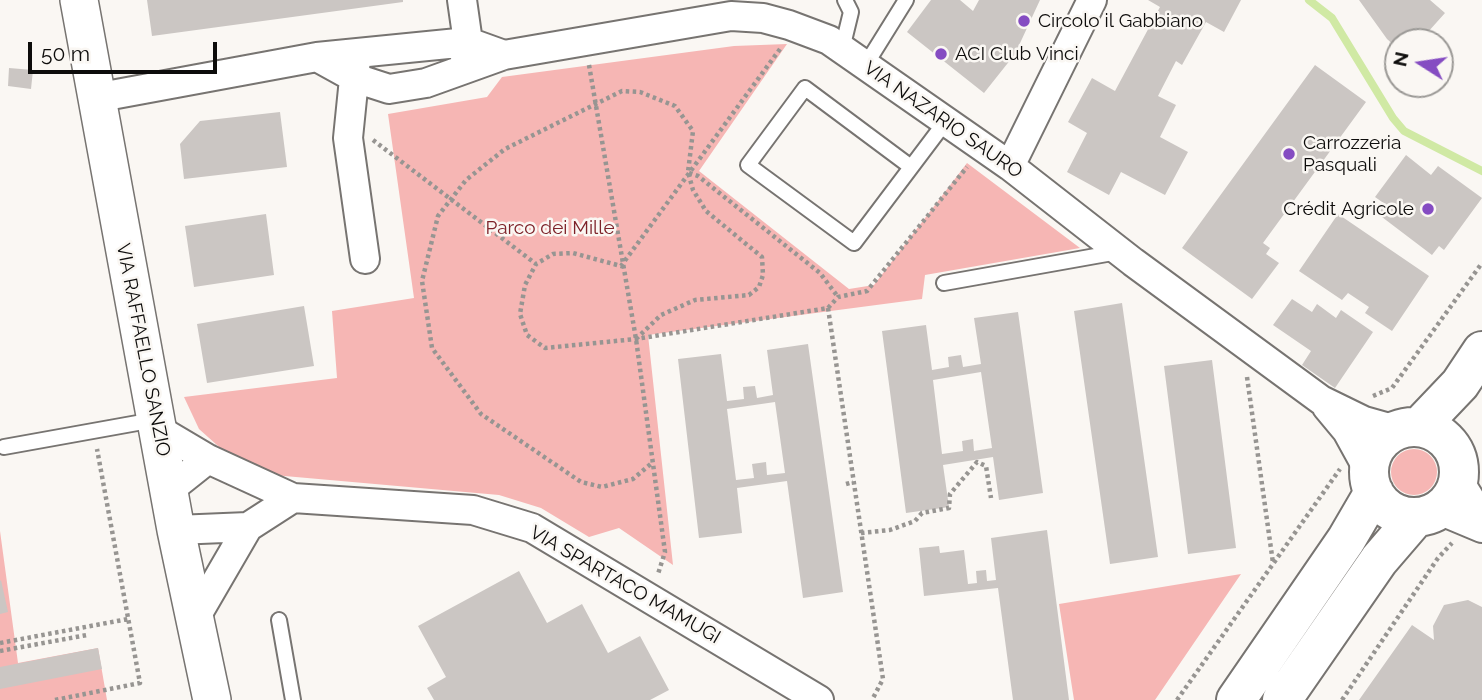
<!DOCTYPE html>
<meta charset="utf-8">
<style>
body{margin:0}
#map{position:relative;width:1482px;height:700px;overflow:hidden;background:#faf7f3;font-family:Raleway,sans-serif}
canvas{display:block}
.north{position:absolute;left:1384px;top:28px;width:70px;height:70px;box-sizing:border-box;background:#faf7f3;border:2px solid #9b9996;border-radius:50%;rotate:282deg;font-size:19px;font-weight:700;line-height:28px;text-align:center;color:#0d0c0b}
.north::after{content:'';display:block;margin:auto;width:24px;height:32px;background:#854cc2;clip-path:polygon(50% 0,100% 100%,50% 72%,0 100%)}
.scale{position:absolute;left:28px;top:42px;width:189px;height:32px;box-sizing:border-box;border:4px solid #0d0c0b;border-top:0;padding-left:9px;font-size:21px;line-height:24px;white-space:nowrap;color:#0d0c0b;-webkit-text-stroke:5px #faf7f3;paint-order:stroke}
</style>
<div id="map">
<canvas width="1482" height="700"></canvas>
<div class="north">N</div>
<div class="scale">50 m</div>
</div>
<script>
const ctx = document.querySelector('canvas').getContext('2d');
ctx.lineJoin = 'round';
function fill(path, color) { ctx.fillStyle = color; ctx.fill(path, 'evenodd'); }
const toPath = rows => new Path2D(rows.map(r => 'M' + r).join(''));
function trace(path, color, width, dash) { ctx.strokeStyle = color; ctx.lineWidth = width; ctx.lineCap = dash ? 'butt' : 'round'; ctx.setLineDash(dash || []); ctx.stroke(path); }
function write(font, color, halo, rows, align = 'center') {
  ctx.font = font + ' Raleway,sans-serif'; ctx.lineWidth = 5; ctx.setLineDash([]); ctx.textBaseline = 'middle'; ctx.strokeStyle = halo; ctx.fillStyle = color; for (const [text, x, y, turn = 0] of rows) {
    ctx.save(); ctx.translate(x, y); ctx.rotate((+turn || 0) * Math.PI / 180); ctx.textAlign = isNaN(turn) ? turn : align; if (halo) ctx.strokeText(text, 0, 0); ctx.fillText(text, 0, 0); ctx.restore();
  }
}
fill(toPath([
 [787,44,699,171,849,289,874,285,967,163,1080,248,925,275,922,299,648,335,673,565,619,528,589,537,541,508,499,495,262,474,227,454,199,429,184,397,337,378,332,311,414,298,388,114,487,97,502,77,734,46],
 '1391 472a23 23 0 1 1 46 0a23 23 0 1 1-46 0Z',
 [0,531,18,663,98,648,107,700,0,700],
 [1241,574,1155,700,1074,700,1059,604]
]), '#f6b6b4');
trace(toPath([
 [1309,0,1332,18,1393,118,1404,131,1482,171]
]), '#d0e9a4', 8);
fill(toPath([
 [147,0,403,0,403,2,152,36],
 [931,0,960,0,973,11,979,0,1040,0,1015,54,984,93,907,32],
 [1148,0,1241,0,1224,32,1206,22,1182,65,1176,61,1158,96,1176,105,1160,137,1188,152,1165,195,1121,172,1109,195,1067,172,1087,133,1068,122,1092,78,1115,91,1160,7],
 [1359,0,1430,0,1445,13,1419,42,1398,42,1398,49,1387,39],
 [1315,65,1366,102,1263,243,1270,248,1266,254,1279,263,1252,299,1182,248],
 [9,68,33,70,31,89,8,86],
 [280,112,287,167,184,179,180,144,200,121],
 [1406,155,1431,175,1438,166,1482,198,1444,250,1439,246,1432,255,1378,214,1385,204,1375,197],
 [266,214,274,275,194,287,185,226],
 [1338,214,1429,276,1392,331,1365,313,1369,307,1348,293,1342,300,1299,271],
 [1292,299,1312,312,1317,304,1336,318,1341,310,1373,332,1335,388,1302,365,1311,351,1273,325],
 [1122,303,1158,557,1110,564,1074,311],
 [304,306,314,366,207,383,197,324],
 [1018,312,1043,493,999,500,993,457,943,465,949,507,906,513,882,331,926,325,932,370,949,367,948,357,961,355,963,367,981,364,974,318],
 [981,372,992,448,974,451,973,439,962,441,963,451,942,454,933,380],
 [808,344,843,592,803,598,787,481,737,488,742,533,699,538,678,359,721,354,727,401,744,399,743,387,755,386,757,398,773,395,767,350],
 [775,402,785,473,767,475,766,462,752,464,754,478,736,480,727,409],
 [1212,360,1236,548,1188,554,1164,366],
 [1047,530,1069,700,1013,700,998,588,924,596,919,548,939,546,940,553,964,550,968,584,977,583,976,571,986,570,987,581,996,580,991,538],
 [519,571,547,623,582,604,608,653,640,636,669,690,650,700,434,700,427,688,446,677,418,626],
 [1,580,8,612,0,614,0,581],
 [1468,600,1482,607,1482,700,1359,700,1412,625,1434,640,1433,626,1444,605],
 [98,648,102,669,0,689,0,667]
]), '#cbc6c3');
const service = toPath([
 [842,49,851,12,845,0],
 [865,66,906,0],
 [911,167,805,88,748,165,854,243,946,121],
 [944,283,1118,252],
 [4,447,154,420],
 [279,620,293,700]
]);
const minor = toPath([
 [462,0,468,42,465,60],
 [317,57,355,78,389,89,426,83,504,55,731,16,763,18,789,25,829,40,1010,166,1133,262,1321,400,1364,421,1396,430],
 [356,59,348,138,365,259],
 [95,98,317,57,468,42,504,55],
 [1010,166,1092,0],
 [1327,407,1347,431,1369,471],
 [159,430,208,459,293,498,473,510,532,528,819,700],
 [1459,481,1482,518],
 [169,490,208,459],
 [1439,510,1482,528],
 [176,530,248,527],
 [194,620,248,527,293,498]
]);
const tertiary = toPath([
 [79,0,176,530,212,700]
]);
const secondary = toPath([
 [1420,426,1460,384,1482,351],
 '1369 472a45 45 0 1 1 90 0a45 45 0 1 1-90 0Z',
 [1236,700,1346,540,1374,492],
 [1282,700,1379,560,1416,517]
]);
trace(service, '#777471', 18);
trace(minor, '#777471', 32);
trace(tertiary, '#777471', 40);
trace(secondary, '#777471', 42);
trace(toPath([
 [780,49,621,266,573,253,553,254,536,264,525,285,520,314,527,335,545,348,636,339,828,308,838,297,867,291,967,167],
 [589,65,636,339,665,552,658,574],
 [373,140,536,264],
 [689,173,698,176,820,273,838,297],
 [828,308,883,679,872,700],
 [636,339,661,315,695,300,749,295,759,287,763,275,762,257,706,211,693,190,688,172,693,131,675,106,640,92,622,91,505,149,466,180,438,216,422,281,432,348,481,414,581,482,602,487,633,479,653,462],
 [1247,377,1273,563],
 [1373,396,1392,388,1482,263],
 [846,484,853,482],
 [861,533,890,530,915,521,922,513,949,508,950,494,977,462,986,466,991,498],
 [0,643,128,619],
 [0,651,87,635],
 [55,700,140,683,97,449],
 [1177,700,1340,469],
 [1342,700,1438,558,1452,543]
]), '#979592', 4.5, [3.5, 3.5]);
trace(service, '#fff', 14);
trace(minor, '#fff', 28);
trace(tertiary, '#fff', 37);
trace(secondary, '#fff', 38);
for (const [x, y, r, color] of [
 [1024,21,7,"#854cc2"],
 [941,54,7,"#854cc2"],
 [1289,154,7,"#854cc2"],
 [1428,209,7,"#854cc2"]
]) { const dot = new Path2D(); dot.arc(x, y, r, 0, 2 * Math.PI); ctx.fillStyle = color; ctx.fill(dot); trace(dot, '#faf7f3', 2.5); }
write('19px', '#0d0c0b', '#faf7f3', [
 ["Circolo il Gabbiano",1038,21],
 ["ACI Club Vinci",955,54],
 ["Carrozzeria",1303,143],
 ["Pasquali",1303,165],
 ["Crédit Agricole",1414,209,"right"]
], 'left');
write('19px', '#0d0c0b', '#faf7f3', [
 ["VIA NAZARIO SAURO",943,120,35],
 ["VIA RAFFAELLO SANZIO",143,350,79],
 ["VIA SPARTACO MAMUGI",625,585,30]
]);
write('19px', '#7d2229', '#faf7f3', [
 ["Parco dei Mille",550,228]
]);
</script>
